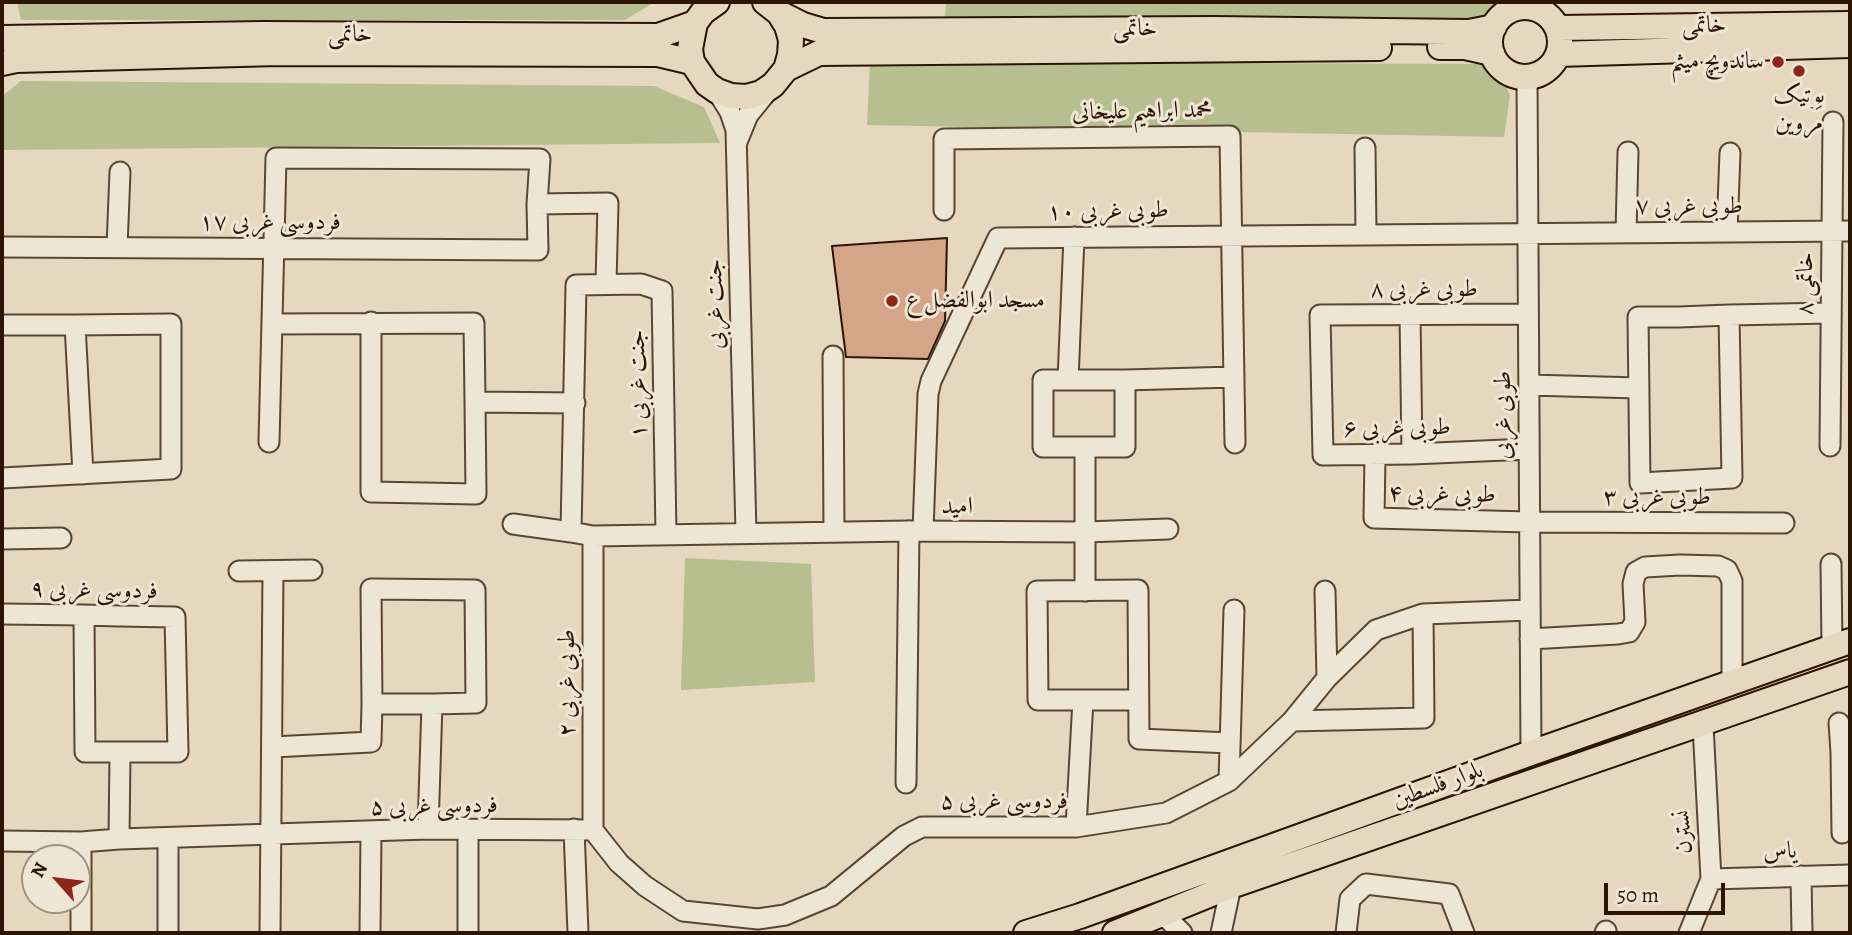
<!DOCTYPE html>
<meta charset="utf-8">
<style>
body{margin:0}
#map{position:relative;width:1852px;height:935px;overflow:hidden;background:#e5d8bf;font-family:Alegreya,serif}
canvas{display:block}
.frame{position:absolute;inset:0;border:4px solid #2d1505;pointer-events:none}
.north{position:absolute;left:21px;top:844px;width:70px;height:70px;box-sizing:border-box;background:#eee6d5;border:2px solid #a19282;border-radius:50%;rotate:298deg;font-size:19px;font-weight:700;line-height:28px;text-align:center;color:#2d1505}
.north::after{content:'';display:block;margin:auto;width:24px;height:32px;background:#8f2418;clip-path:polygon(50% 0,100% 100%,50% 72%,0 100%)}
.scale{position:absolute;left:1604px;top:883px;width:121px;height:32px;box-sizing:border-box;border:4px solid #2d1505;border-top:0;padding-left:9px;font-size:21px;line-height:24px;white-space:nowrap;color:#2d1505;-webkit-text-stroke:5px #eee6d5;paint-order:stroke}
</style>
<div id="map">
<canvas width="1852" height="935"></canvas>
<div class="frame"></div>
<div class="north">N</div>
<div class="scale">50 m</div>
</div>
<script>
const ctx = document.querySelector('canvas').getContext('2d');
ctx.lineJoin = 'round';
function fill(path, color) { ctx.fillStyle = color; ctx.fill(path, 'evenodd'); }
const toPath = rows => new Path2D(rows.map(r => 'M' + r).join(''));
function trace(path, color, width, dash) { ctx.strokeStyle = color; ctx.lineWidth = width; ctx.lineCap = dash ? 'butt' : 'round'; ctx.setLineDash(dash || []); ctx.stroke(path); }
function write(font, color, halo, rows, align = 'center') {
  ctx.font = font + ' Alegreya,Amiri,serif'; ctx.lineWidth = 6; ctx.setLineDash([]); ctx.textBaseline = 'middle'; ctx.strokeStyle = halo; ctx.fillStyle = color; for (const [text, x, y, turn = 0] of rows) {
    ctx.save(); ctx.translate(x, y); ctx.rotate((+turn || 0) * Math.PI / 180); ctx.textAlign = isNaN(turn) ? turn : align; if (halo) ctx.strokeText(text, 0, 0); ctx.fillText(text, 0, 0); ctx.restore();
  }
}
fill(toPath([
 [17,2,655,2,625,20,21,20],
 [946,2,1503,2,1488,18,1478,22,945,17],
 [870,62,1485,64,1498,72,1510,95,1504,137,867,125],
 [21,81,654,86,704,107,720,143,2,150,2,96],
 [685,558,811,564,815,682,681,690]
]), '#b7be90');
const building = toPath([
 [947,238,945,321,928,359,846,357,832,246,947,238]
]);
fill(building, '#d4a589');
trace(building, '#2d1505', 2);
const minor = toPath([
 [1524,2,1524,7],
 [1527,78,1531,753],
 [717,91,730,112,736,130,746,533],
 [737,142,748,115,770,88],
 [1365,148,1366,234],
 [944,210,944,139,1230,136,1235,443],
 [1727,231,1730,153],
 [1626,232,1628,152],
 [2,247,538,250,537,204,608,203,606,283],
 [117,247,120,172],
 [1410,314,1412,454],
 [1528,314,1320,315,1323,455,1412,454,1529,449],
 [1729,315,1732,478,1640,483,1638,317,1679,317,1729,315,1781,314,1830,313],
 [371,322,371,492,476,494,475,402,575,403],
 [273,324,474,323,475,402],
 [2,325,75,325],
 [833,356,834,532],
 [1043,380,1125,380,1125,447,1043,447,1043,380],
 [1068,380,1074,237],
 [1125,380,1234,377],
 [1529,385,1639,388],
 [269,442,276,158,540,159,537,204],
 [1830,446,1833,122],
 [1375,455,1374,518,1529,522,1784,523],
 [2,478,171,469,171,324,75,325,83,474],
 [513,524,571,532],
 [923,531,928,394,931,381,998,238,1850,231],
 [666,534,662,291,641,284,576,285,571,532,593,536,909,531,1086,532,1168,529],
 [593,536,593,830],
 [2,539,61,538],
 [1831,564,1832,648],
 [239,571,312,570],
 [1085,591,1085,447],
 [1325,591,1327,678],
 [2,614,84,615,119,616,175,617,178,752,85,752,84,615],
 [1530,639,1618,634,1629,632,1635,622,1633,584,1636,572,1645,567,1680,565,1718,566,1727,570,1732,581,1732,681],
 [1138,700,1038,700,1037,591,1138,590,1139,739,1230,743],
 [1292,721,1424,718,1423,614],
 [1839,723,1841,752],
 [273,747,371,742,372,704],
 [1229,781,1234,610],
 [906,783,909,531],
 [1076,827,1083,700],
 [428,829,432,704,372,704,371,589,475,590,476,703,432,704],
 [574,829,578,933],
 [1842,833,1841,752,1850,751],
 [119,839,120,754],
 [168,839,168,933],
 [2,841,81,842,119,839,428,829,593,830,619,863,645,886,683,911,758,919,785,915,831,896,904,836,922,827,1076,827,1166,813,1229,781,1292,721,1327,678,1376,630,1423,614,1530,610],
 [81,842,81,933],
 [1801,876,1802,933],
 [1711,879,1850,875],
 [1163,914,1182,933],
 [270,933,273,571],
 [370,933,371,833],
 [468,933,468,830],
 [1221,933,1231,886],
 [1346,933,1350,899,1366,884,1449,894,1464,933],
 [1605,933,1606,931],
 [1689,933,1711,879,1703,725]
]);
const major = toPath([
 [717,2,703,12,695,23,690,49,692,62,707,84,717,91,731,96,746,97,761,93,773,85,786,69,790,55,791,40,787,26,779,13,765,2],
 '1490 42a35 35 0 1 1 70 0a35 35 0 1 1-70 0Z',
 [779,13,803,25,823,31,1214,29,1469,32,1494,27],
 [1558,28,1850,24],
 [2,38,262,34,658,36,695,23],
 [1440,47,1465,47,1492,53],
 [1558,54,1850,45],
 [2,63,16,60,278,53,658,54,692,62],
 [786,69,819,53,1379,48],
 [1026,933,1080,916,1531,753,1850,641],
 [1115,933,1231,886,1850,672]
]);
trace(minor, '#5b4634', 23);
trace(major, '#2d1505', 28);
trace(minor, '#eee6d5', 19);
trace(major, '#e5d8bf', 24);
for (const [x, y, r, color] of [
 [1778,62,7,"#8f2418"],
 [1799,71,7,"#8f2418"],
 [892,301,7,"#8f2418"]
]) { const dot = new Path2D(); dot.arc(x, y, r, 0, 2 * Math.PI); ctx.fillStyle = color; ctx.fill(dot); trace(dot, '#eee6d5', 2.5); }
write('24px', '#2d1505', '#eee6d5', [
 ["خاتمی",1704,26,-1],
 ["خاتمی",1135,29],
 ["خاتمی",350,35],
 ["محمد ابراهیم علیخانی",1142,112,-1],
 ["طوبی غربی ۷",1689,207],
 ["طوبی غربی ۱۰",1108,212,-1],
 ["فردوسی غربی ۱۷",270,223],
 ["خاتمی ۸",1806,284,-90],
 ["طوبی غربی ۸",1424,290],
 ["جنت غربی",716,304,-91],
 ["جنت غربی ۱",639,384,-91],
 ["طوبی غربی",1504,415,-90],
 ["طوبی غربی ۶",1397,429,-1],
 ["طوبی غربی ۴",1442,495,1],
 ["طوبی غربی ۳",1657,498],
 ["امید",957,507],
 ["فردوسی غربی ۹",94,591,1],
 ["طوبی غربی ۲",568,683,-90],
 ["بلوار فلسطین",1438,786,-20],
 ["فردوسی غربی ۵",1004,802],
 ["فردوسی غربی ۵",434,807,-1],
 ["نسترن",1684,832,-93],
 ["یاس",1780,852,-2]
]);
write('24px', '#2d1505', '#eee6d5', [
 ["ساندویچ میثم",1764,62],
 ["بوتیک",1799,96,"center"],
 ["مَروین",1799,124,"center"],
 ["مسجد ابوالفضل ع",906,301,"left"]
], 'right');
</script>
